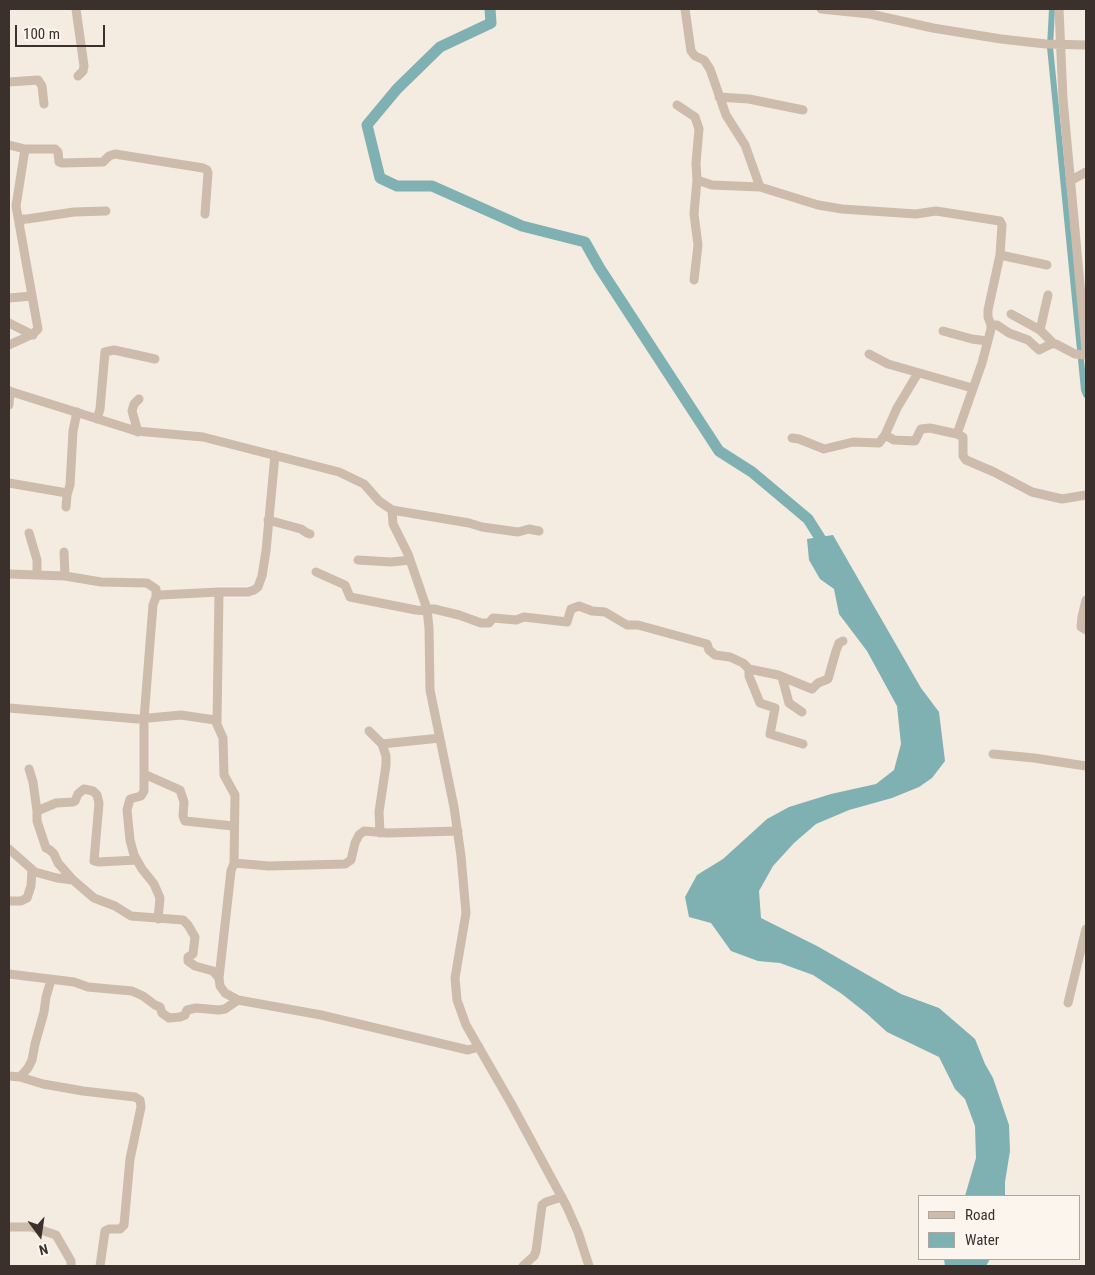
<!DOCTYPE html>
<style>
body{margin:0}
#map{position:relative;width:1095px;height:1275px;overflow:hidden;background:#f4ebe1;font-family:"Roboto Condensed",sans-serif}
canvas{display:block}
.frame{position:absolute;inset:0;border:10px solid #3b302b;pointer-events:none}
.legend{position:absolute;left:918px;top:1195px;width:162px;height:65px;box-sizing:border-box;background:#fbf5ee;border:1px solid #aea6a0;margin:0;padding:6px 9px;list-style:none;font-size:15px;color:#3b302b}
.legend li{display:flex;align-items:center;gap:10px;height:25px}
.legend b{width:25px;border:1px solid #aea6a0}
.north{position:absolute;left:15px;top:1210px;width:50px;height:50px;-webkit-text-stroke:4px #fbf5ee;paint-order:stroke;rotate:166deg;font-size:14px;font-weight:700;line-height:20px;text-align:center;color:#3b302b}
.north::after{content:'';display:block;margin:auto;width:18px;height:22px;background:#3b302b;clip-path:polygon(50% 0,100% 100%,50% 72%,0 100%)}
.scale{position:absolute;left:15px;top:25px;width:90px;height:22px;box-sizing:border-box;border:2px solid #3b302b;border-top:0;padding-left:6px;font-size:15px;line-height:18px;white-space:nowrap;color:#3b302b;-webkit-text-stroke:4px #fbf5ee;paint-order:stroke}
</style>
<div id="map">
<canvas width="1095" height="1275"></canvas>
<div class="frame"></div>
<ul class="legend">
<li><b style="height:6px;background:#cdbbac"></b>Road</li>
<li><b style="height:14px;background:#7fb0b2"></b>Water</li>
</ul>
<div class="north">N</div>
<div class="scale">100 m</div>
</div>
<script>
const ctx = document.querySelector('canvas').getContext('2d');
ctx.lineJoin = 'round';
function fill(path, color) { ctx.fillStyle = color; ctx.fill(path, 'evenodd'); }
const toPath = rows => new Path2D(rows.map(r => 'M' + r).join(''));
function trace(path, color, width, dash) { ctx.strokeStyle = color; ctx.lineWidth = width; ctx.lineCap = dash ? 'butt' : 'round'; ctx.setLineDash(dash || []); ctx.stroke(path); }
fill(toPath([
 [833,535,921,688,939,712,945,761,932,778,919,787,892,798,849,810,816,824,794,843,773,866,759,891,761,918,817,946,901,994,939,1008,975,1039,985,1064,993,1078,1009,1125,1010,1151,1005,1182,1005,1196,965,1196,976,1158,975,1126,965,1099,955,1089,939,1057,887,1032,866,1013,842,994,813,975,780,963,758,961,731,951,711,923,689,917,685,897,697,875,723,859,767,819,789,807,831,794,876,784,894,770,901,744,897,706,867,651,839,614,834,589,820,579,809,560,807,539],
 [944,1259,990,1259,986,1266,945,1266]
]), '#7fb0b2');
trace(toPath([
 [1052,9,1050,47,1084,390,1086,395]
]), '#7fb0b2', 6);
trace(toPath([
 [490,9,491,23,440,47,397,89,367,125,380,178,397,186,432,186,522,226,585,242,599,267,719,451,752,472,808,519,827,549]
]), '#7fb0b2', 11);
trace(toPath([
 [76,9,84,66,83,71,78,76],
 [685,9,691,51,695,56,704,60,710,69,726,115,745,145,760,187,818,205,842,209,916,214,936,211,1000,221,1002,225,1000,255,988,310,988,317,991,325],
 [821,9,870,14,933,28,1001,39,1046,44,1086,45],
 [1059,9,1063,99,1086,350],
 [9,82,38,80,42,86,44,104],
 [719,97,749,99,803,110],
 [677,105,695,117,699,129,696,163,697,180,694,214,698,245,694,280],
 [9,145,25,149,55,149,58,152,59,162,62,163,103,162,109,156,115,154,203,168,207,170,208,173,205,214],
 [697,180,712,185,760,187],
 [1070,181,1086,172],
 [19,224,23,219,27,219,74,212,106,211],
 [1000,255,1047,265],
 [9,298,32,296],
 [1011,314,1040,330,1054,344],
 [9,323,33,335],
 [1040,330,1048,295],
 [943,331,972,339,987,341],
 [9,345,33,334,38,329,16,206,25,149],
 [869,354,888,364,972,388],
 [1086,355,1075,354,1056,344,1051,344,1039,350,1028,340,1009,333,997,325,991,325,991,329,982,363,957,434,963,437,963,456,966,460,994,472,1032,492,1062,499,1086,495],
 [9,391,136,431,203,437,339,472,364,484,379,501,392,510,393,524,408,554,427,609,429,628,430,690,454,807,461,856,466,913,455,978,457,1000,466,1025,512,1105,567,1207,578,1232,589,1266],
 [9,405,10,391],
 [97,419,100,409,105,352,114,350,155,359],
 [138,432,132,411,134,404,139,399],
 [885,435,894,440,915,441,921,429,930,428,957,434],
 [792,438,799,439,824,449,853,442,879,443,885,435,897,408,918,373],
 [9,483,67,493],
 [66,507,67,495,70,485,73,431,77,412],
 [392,510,469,523,482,527,518,532,529,529,539,531],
 [268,520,301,529,307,533,310,534],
 [29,533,37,560,37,575],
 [64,552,65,576],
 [358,560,391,562,410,560],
 [316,572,345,585,350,597,416,610,427,611],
 [9,574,65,576,101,582,147,583,156,589,156,597],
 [1086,600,1082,617,1081,627,1086,630],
 [427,609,434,609,459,615,481,623,489,623,493,618,516,620,524,617,567,622,571,609,579,606,592,611,605,612,627,625,638,625,707,644,709,650,715,655,730,657,743,663,749,669,778,675,812,689,818,683,828,679,836,651,839,643,843,641],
 [749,669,749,676,760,703,775,708,770,734,803,744],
 [782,677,789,703,802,712],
 [9,708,138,719,181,715,215,720,223,738,224,775,235,795,234,863,231,871,219,978,220,986,225,993,238,1000,321,1015,468,1050,479,1047],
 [217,722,219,592],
 [369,731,382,744,386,756,386,765,379,812,380,833],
 [382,744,440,738],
 [993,754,1034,758,1086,766],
 [29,769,33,782,37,811,37,821,46,848,50,850,54,854,58,863,73,880,94,898,115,906,131,916,183,920,188,925,195,937,193,954,188,957,188,961,195,966,213,971,219,978],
 [144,774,180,790,184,802,183,816,185,821,233,826],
 [37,811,56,803,73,802,75,801,78,794,84,789,93,791,97,795,99,803,94,861,98,862,137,860],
 [9,849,35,872,57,878,73,880],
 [234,863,269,866,345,864,351,860,355,843,359,835,364,831,388,833,458,831],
 [9,901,21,901,27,898,31,886,32,870],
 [158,919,160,898,154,884,142,869,134,855,130,840,127,810,130,799,141,796,144,791,144,719,153,605,156,597,160,595,219,592,248,592,254,590,258,587,262,576,266,551,275,455],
 [9,974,74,982,88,987,132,991,143,996,155,1005,160,1007,162,1013,169,1018,180,1017,185,1015,187,1010,196,1008,219,1010,225,1009,238,1000],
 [1068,1003,1086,929],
 [9,1076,20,1077,43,1084,83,1091,135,1097,140,1100,141,1107,130,1159,124,1225,120,1229,109,1229,105,1231,100,1266],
 [20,1077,28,1068,32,1060,35,1044,44,1012,46,997,51,980],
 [9,1227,32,1227,56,1235,71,1261,71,1266],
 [523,1266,534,1256,536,1251,542,1205,546,1202,562,1197]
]), '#cdbbac', 9);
</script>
